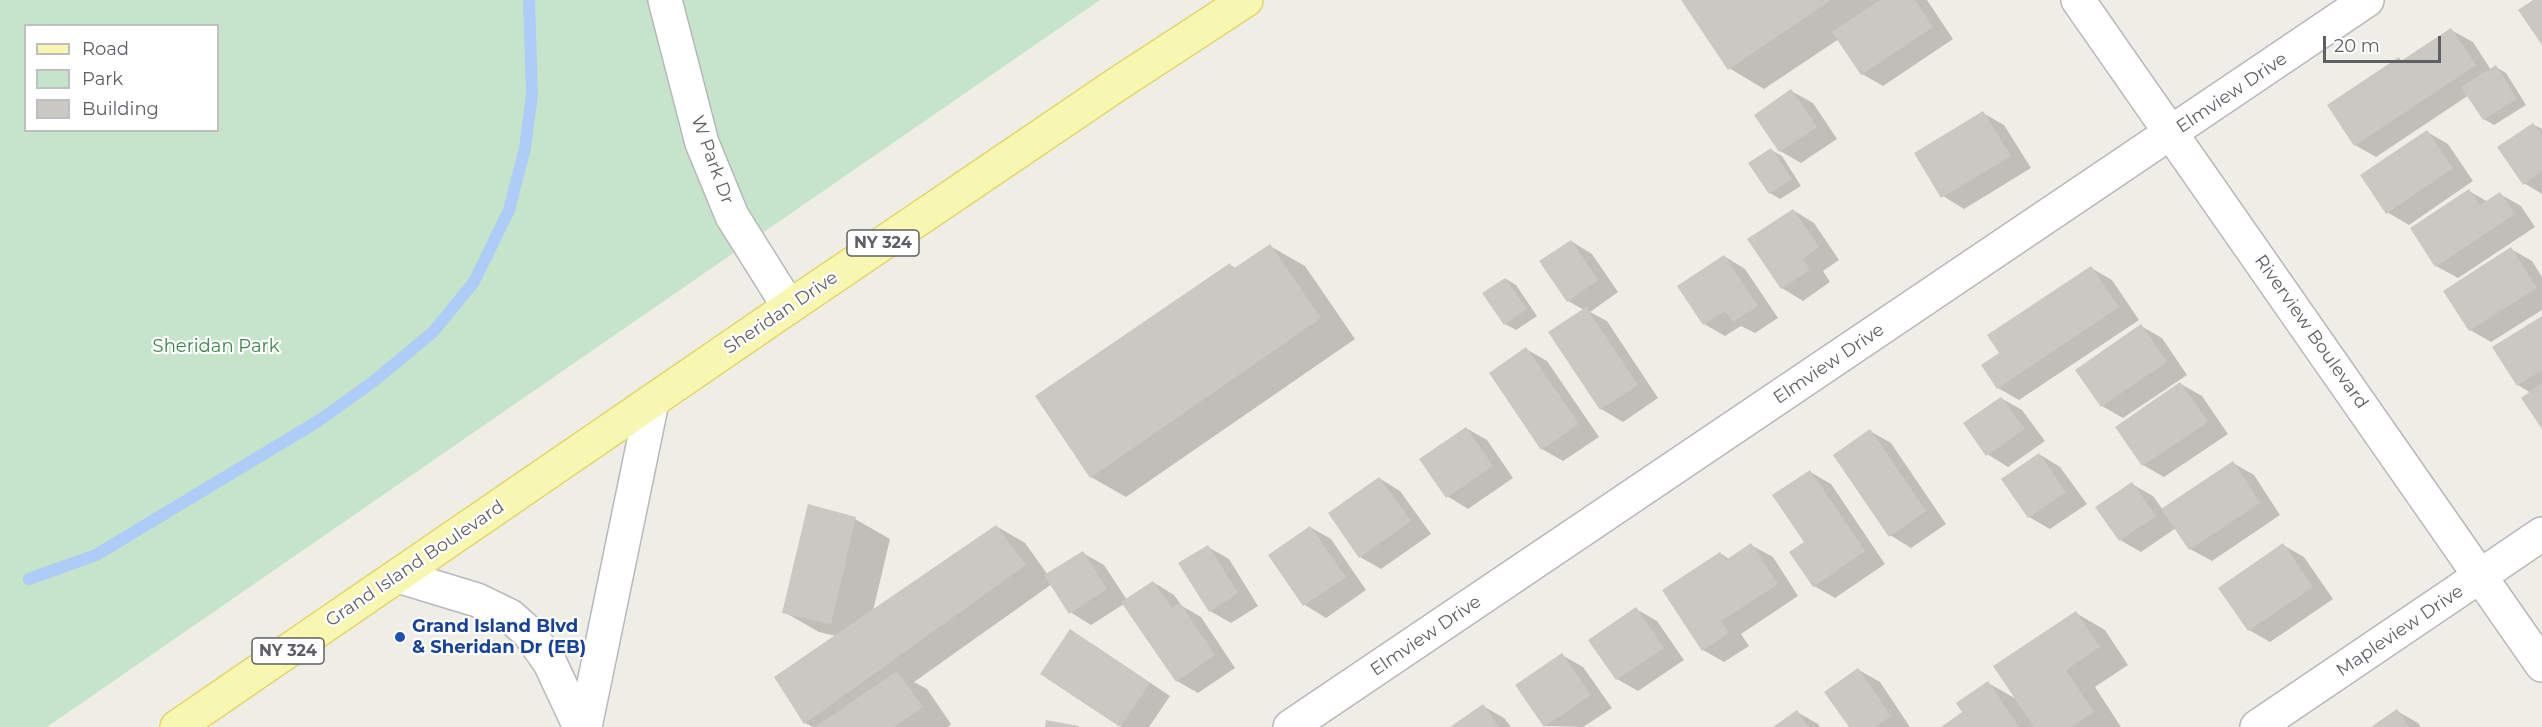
<!DOCTYPE html>
<style>
body{margin:0}
#map{position:relative;width:2542px;height:727px;overflow:hidden;background:#efeee6;font-family:Montserrat,sans-serif}
canvas{display:block}
.legend{position:absolute;left:24px;top:24px;width:195px;height:108px;box-sizing:border-box;background:#fff;border:2px solid #bfbfc1;margin:0;padding:8px 10px;list-style:none;font-size:18px;color:#5e6065}
.legend li{display:flex;align-items:center;gap:12px;height:30px}
.legend b{width:30px;border:2px solid #bfbfc1}
.scale{position:absolute;left:2323px;top:36px;width:118px;height:27px;box-sizing:border-box;border:3px solid #5e6065;border-top:0;padding-left:8px;font-size:18px;line-height:21px;white-space:nowrap;color:#5e6065;-webkit-text-stroke:4px #fff;paint-order:stroke}
</style>
<div id="map">
<canvas width="2542" height="727"></canvas>
<ul class="legend">
<li><b style="height:8px;background:#f8f7b2"></b>Road</li>
<li><b style="height:16px;background:#c5e4ca"></b>Park</li>
<li><b style="height:16px;background:#cac8c3"></b>Building</li>
</ul>
<div class="scale">20 m</div>
</div>
<script>
const ctx = document.querySelector('canvas').getContext('2d');
ctx.lineJoin = 'round';
function fill(path, color) { ctx.fillStyle = color; ctx.fill(path, 'evenodd'); }
const toPath = rows => new Path2D(rows.map(r => 'M' + r).join(''));
function trace(path, color, width, dash) { ctx.strokeStyle = color; ctx.lineWidth = width; ctx.lineCap = dash ? 'butt' : 'round'; ctx.setLineDash(dash || []); ctx.stroke(path); }
function write(font, color, halo, rows, align = 'center') {
  ctx.font = font + ' Montserrat,sans-serif'; ctx.lineWidth = 4.5; ctx.setLineDash([]); ctx.textBaseline = 'middle'; ctx.strokeStyle = halo; ctx.fillStyle = color; for (const [text, x, y, turn = 0] of rows) {
    ctx.save(); ctx.translate(x, y); ctx.rotate((+turn || 0) * Math.PI / 180); ctx.textAlign = isNaN(turn) ? turn : align; if (halo) ctx.strokeText(text, 0, 0); ctx.fillText(text, 0, 0); ctx.restore();
  }
}
fill(toPath([
 [0,0,1100,0,47,727,0,727],
 [26,26,218,26,218,130,26,130]
]), '#c5e4ca');
fill(toPath([
 [1683,0,1927,0,1953,39,1883,86,1862,74,1839,39,1764,89,1729,68],
 [2451,30,2473,42,2491,70,2496,67,2506,73,2526,105,2494,125,2484,119,2469,95,2376,157,2355,145,2399,59,2403,61],
 [1791,91,1813,103,1837,139,1801,163,1780,151],
 [1983,113,2004,125,2031,168,1964,209,1943,196],
 [2534,125,2542,129,2542,194,2524,183],
 [2427,132,2448,144,2473,181,2409,225,2387,212],
 [1771,150,1782,156,1801,186,1780,199,1770,193],
 [2469,191,2488,202,2500,194,2521,206,2535,227,2458,278,2436,266],
 [1793,210,1814,223,1839,260,1823,271,1830,282,1803,301,1782,288],
 [1571,241,1592,254,1618,292,1590,312,1607,321,1658,398,1623,422,1601,409,1550,332,1584,310,1568,301],
 [1270,246,1305,266,1355,339,1126,497,1091,477,1230,265,1237,269],
 [2511,249,2532,261,2542,277,2542,310,2491,342,2470,330],
 [1724,256,1745,269,1778,318,1755,333,1741,326,1725,336,1704,324],
 [2091,268,2112,280,2139,320,2019,400,1998,388,2001,354],
 [1506,279,1516,285,1537,316,1516,330,1505,324],
 [2542,317,2542,426,2531,393,2518,385],
 [2141,326,2162,338,2187,375,2123,418,2102,406,2077,370],
 [1526,349,1547,361,1599,437,1563,461,1542,449,1491,373],
 [2181,384,2202,396,2228,434,2164,477,2143,465],
 [2001,398,2022,410,2045,441,2008,467,1987,454],
 [1466,428,1487,440,1513,478,1468,509,1447,496],
 [1870,431,1891,443,1946,524,1911,548,1890,535],
 [2039,454,2060,467,2087,504,2050,529,2029,517],
 [2233,463,2254,475,2280,515,2212,561,2190,549,2176,528,2141,552,2120,540,2132,484,2153,496,2163,510],
 [1810,472,1831,484,1885,564,1835,598,1814,586,1806,542],
 [1379,478,1400,491,1431,534,1381,569,1360,557],
 [855,519,890,539,873,611,996,526,1025,543,1048,575,1083,553,1104,565,1127,600,1153,582,1174,595,1182,606,1201,617,1235,668,1198,693,1177,681,1124,604,1091,625,1070,612,1052,584,914,682,927,689,951,724,948,727,813,727,805,723,836,636,819,632,784,612],
 [1310,527,1331,539,1366,590,1326,618,1305,605,1270,555],
 [1751,545,1773,557,1798,596,1741,634,1749,646,1724,662,1703,650,1720,553,1729,559],
 [2283,545,2304,557,2333,599,2270,642,2249,630],
 [1208,547,1229,559,1258,606,1231,623,1210,611],
 [1636,609,1657,621,1684,660,1638,691,1617,679],
 [2076,613,2105,630,2128,665,2095,687,2121,727,1944,727,1965,713,1988,683,2018,700],
 [1091,643,1170,696,1149,727,1122,727,1042,673],
 [1562,655,1583,667,1612,708,1583,727,1546,726,1518,685],
 [1859,670,1880,682,1910,727,1850,727],
 [1483,706,1504,718,1511,727,1452,727],
 [2397,711,2418,723,2421,727,2374,727],
 [1797,712,1818,724,1820,727,1776,727]
]), '#0003');
trace(toPath([
 [29,579,96,555,320,420,374,381,433,332,474,282,509,210,525,148,532,95,529,0]
]), '#adccf8', 12);
fill(toPath([
 [1681,0,1831,0,1728,70],
 [1880,0,1915,0,1933,27,1861,75,1832,32],
 [2533,0,2542,0,2542,45,2518,10],
 [2451,28,2476,65,2354,146,2327,105,2399,57,2401,61],
 [2496,65,2517,99,2483,120,2461,87],
 [1791,89,1817,127,1779,152,1754,115],
 [1983,111,2011,156,1941,198,1914,153],
 [2533,123,2542,135,2542,171,2523,185,2497,147],
 [2427,130,2453,168,2386,214,2360,175],
 [1771,148,1792,179,1769,194,1748,163],
 [2469,189,2480,205,2500,192,2515,214,2435,267,2410,228],
 [1793,209,1819,247,1803,259,1810,270,1781,289,1747,239],
 [1571,240,1598,280,1567,302,1539,261],
 [1270,244,1321,318,1090,478,1035,396,1230,263,1233,269],
 [2511,247,2537,288,2469,331,2443,291],
 [1724,255,1758,306,1733,322,1725,311,1703,325,1677,286],
 [2091,266,2119,307,1997,389,1981,365,1999,353,1987,335],
 [1505,278,1527,309,1504,325,1482,293],
 [1586,307,1638,385,1600,410,1548,332],
 [2542,316,2542,370,2517,386,2492,347],
 [2141,324,2167,362,2101,407,2075,370],
 [1526,347,1579,424,1541,450,1489,373],
 [2180,382,2208,422,2142,466,2115,427],
 [2542,383,2542,429,2521,398],
 [2001,397,2025,429,1986,456,1963,423],
 [1466,427,1493,466,1446,498,1419,459],
 [1870,429,1926,511,1889,537,1833,455],
 [2039,453,2066,492,2028,518,2001,479],
 [2233,461,2260,503,2189,550,2161,509],
 [1810,470,1865,551,1813,587,1789,552,1804,542,1772,495],
 [1379,477,1411,521,1359,558,1328,513],
 [2132,482,2156,516,2119,541,2095,507],
 [808,504,856,517,831,624,782,613],
 [996,525,1026,565,804,724,774,677],
 [1310,526,1346,577,1303,606,1268,555],
 [1751,543,1778,584,1721,621,1729,633,1702,651,1662,590,1720,552,1726,560],
 [2283,543,2313,587,2248,631,2218,588],
 [1208,545,1238,593,1209,612,1178,563],
 [1083,551,1107,589,1069,614,1044,575],
 [1153,581,1172,608,1180,603,1215,655,1176,682,1121,602],
 [1636,607,1664,648,1616,680,1588,640],
 [2076,611,2100,647,2066,670,2094,712,2071,727,2034,727,1993,666],
 [1070,629,1150,683,1120,727,1040,674],
 [1562,653,1591,695,1544,727,1515,685],
 [1858,668,1891,716,1875,727,1849,727,1824,692],
 [897,671,923,707,894,727,815,727],
 [1988,681,2019,727,1941,727,1962,712,1956,703],
 [1483,704,1499,727,1450,727],
 [2397,709,2409,727,2371,727],
 [1797,710,1808,727,1773,727],
 [1046,720,1079,726,1079,727,1045,727]
]), '#cac8c3');
const street = toPath([
 [665,0,702,143,732,216,789,307],
 [2078,0,2542,665],
 [1290,727,2367,0],
 [2257,727,2542,534]
]);
const secondary = toPath([
 [398,576,477,600,510,616,529,633,550,663,580,727],
 [585,727,652,402]
]);
const primary = toPath([
 [177,727,789,307,1116,85,1246,0]
]);
trace(street, '#b6b7bc', 36);
trace(secondary, '#b8b9bf', 36);
trace(primary, '#e5d569', 36);
trace(street, '#fff', 33);
trace(secondary, '#fff', 33);
trace(primary, '#f8f7b2', 33);
for (const [x, y, r, color] of [
 [400,637,6,"#1a4fb4"]
]) { const dot = new Path2D(); dot.arc(x, y, r, 0, 2 * Math.PI); ctx.fillStyle = color; ctx.fill(dot); trace(dot, '#fff', 2); }
for (const [x, y, w] of [
 [883,243,72],
 [288,651,72]
]) { const box = new Path2D(); box.roundRect(x - w / 2, y - 13, w, 26, 4.5); ctx.fillStyle = '#fff'; ctx.fill(box); trace(box, '#5e6065', 1.5); }
write('bold 16px', '#5e6065', null, [
 ["NY 324",883,243],
 ["NY 324",288,651]
]);
write('18px', '#5e6065', '#fff', [
 ["Elmview Drive",2232,93,-34],
 ["W Park Dr",712,160,70],
 ["Sheridan Drive",781,313,-34],
 ["Riverview Boulevard",2311,332,55],
 ["Elmview Drive",1829,364,-34],
 ["Grand Island Boulevard",415,564,-34],
 ["Mapleview Drive",2400,631,-34],
 ["Elmview Drive",1426,636,-34]
]);
write('18px', '#3e844c', '#fff', [
 ["Sheridan Park",216,347]
]);
write('bold 18px', '#164399', '#fff', [
 ["Grand Island Blvd",412,627],
 ["& Sheridan Dr (EB)",412,648]
], 'left');
</script>
